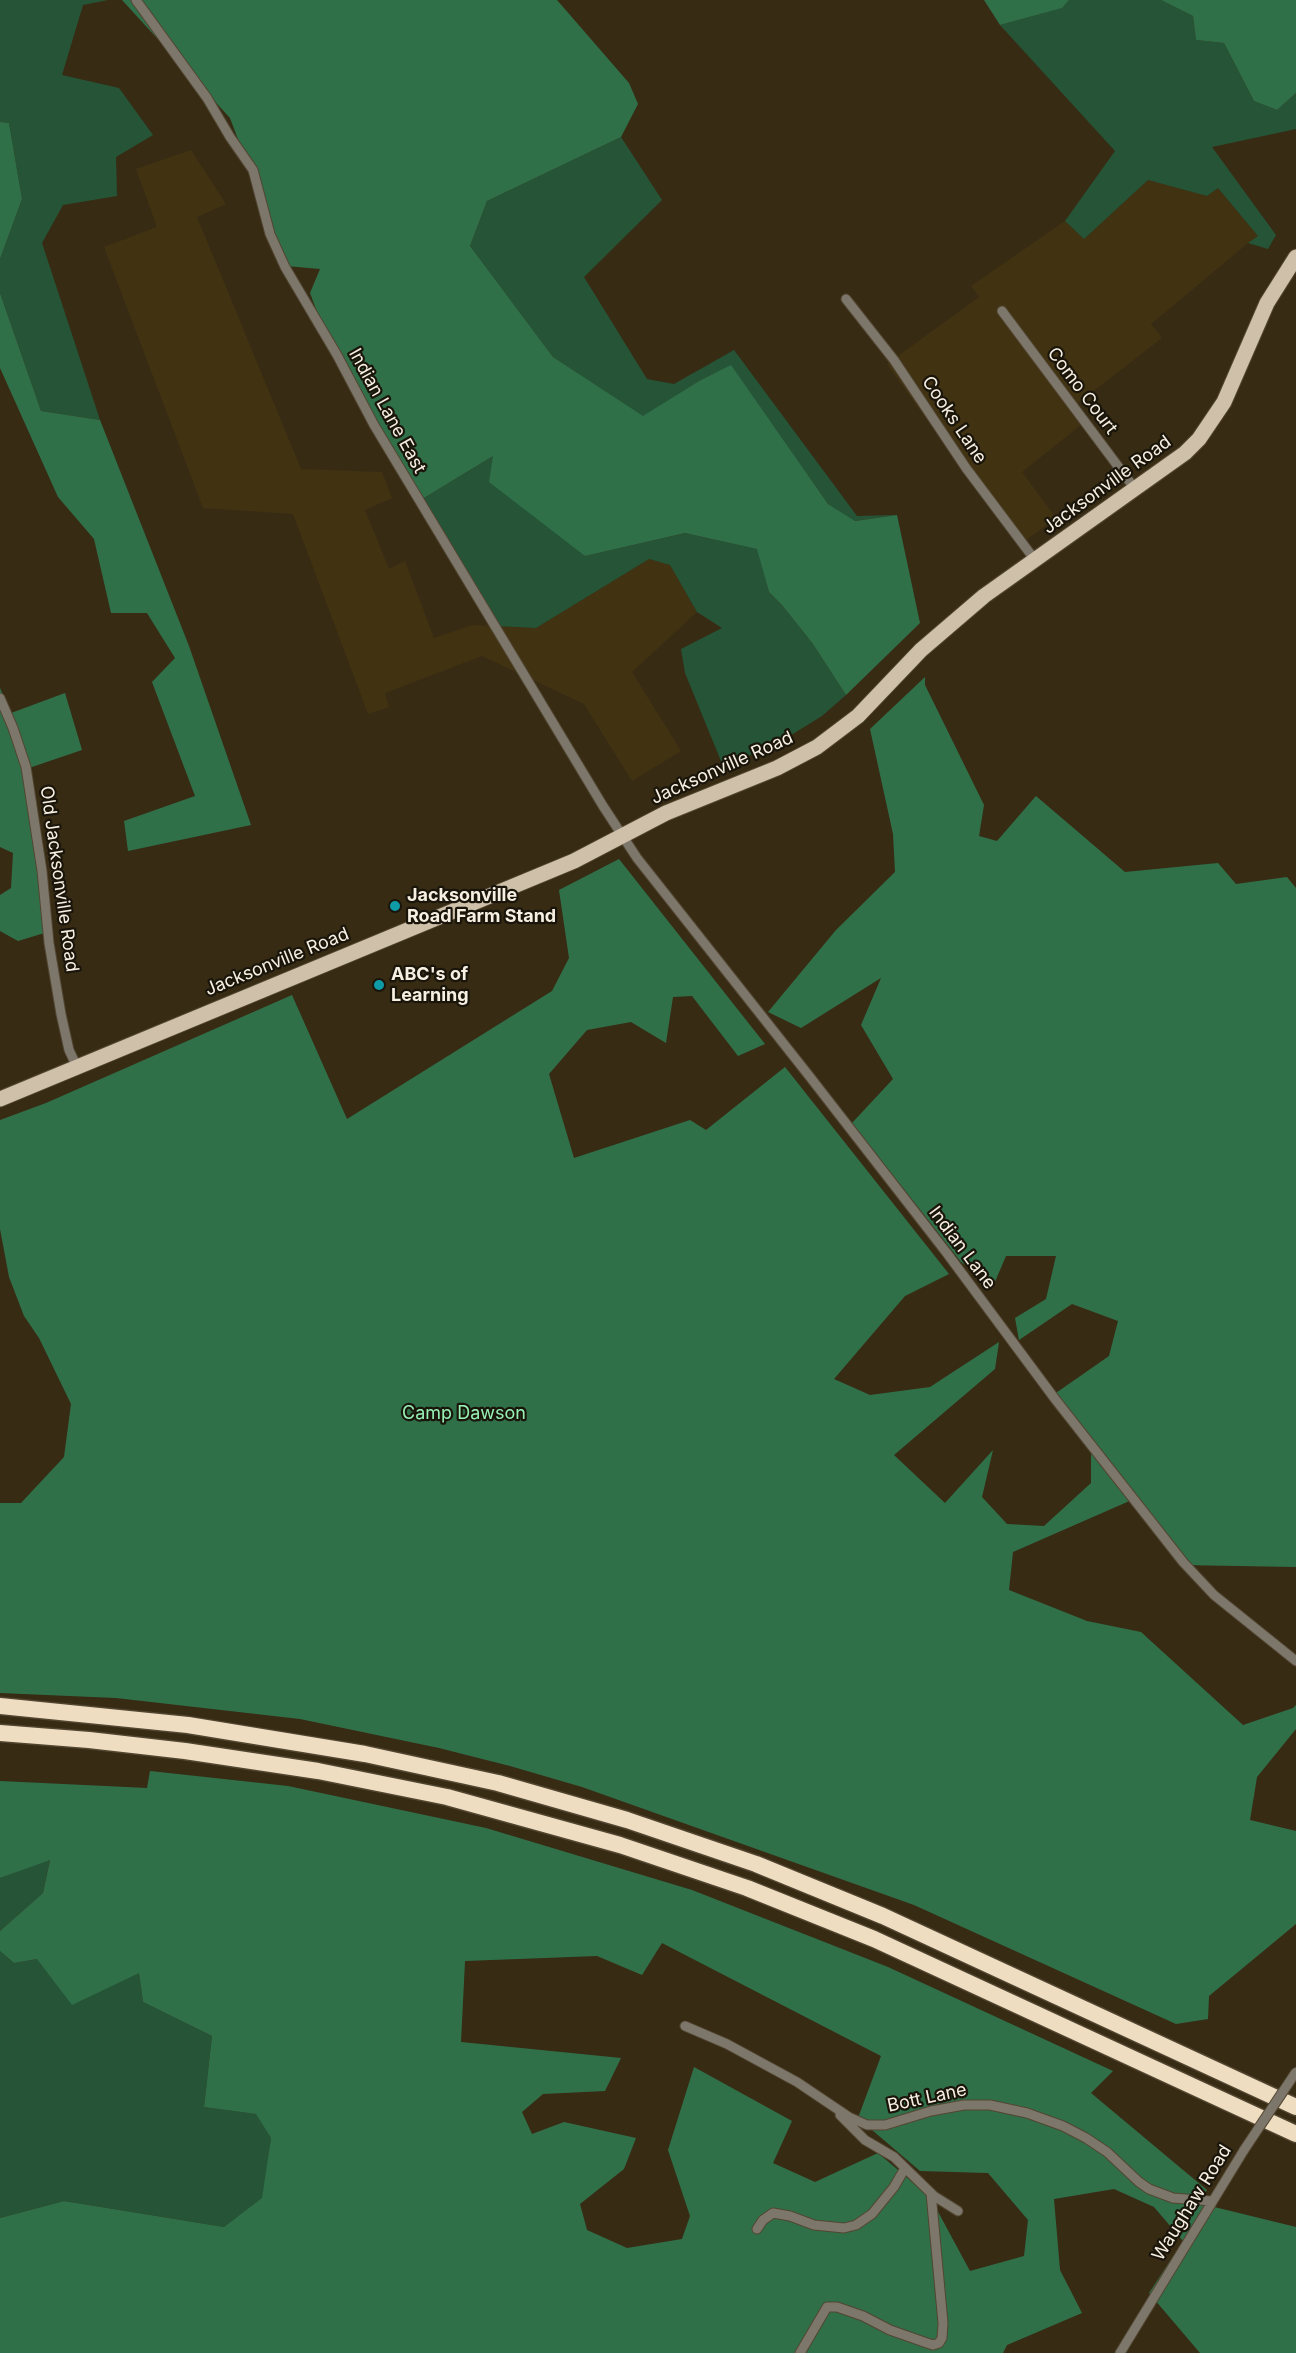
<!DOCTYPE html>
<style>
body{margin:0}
canvas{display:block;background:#372b14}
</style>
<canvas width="1296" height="2353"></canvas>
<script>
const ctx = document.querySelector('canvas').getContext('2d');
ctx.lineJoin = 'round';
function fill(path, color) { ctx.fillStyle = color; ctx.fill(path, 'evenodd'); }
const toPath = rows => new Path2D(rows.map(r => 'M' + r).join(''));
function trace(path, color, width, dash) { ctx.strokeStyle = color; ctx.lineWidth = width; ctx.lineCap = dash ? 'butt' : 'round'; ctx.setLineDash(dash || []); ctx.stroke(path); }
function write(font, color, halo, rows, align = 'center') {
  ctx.font = font + ' Inter,sans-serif'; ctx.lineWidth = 4.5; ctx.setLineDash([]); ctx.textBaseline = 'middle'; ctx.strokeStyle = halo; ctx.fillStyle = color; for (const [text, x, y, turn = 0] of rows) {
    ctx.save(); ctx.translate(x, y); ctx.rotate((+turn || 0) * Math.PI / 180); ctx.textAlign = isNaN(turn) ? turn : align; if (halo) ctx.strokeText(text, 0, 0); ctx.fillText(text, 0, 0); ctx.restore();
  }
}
fill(toPath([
 [191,150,226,204,197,217,301,469,382,472,392,498,365,510,389,569,405,561,434,638,472,625,536,628,649,559,670,565,697,612,632,672,681,751,632,781,584,704,482,656,385,693,389,707,368,714,293,514,203,508,104,247,157,227,136,169],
 [1148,180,1207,196,1218,188,1259,237,1248,243,1151,324,1162,338,1074,406,1086,421,1022,472,1056,518,1021,544,973,483,887,364,979,297,971,286,1065,221,1084,239]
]), '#413212');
fill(toPath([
 [0,0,108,0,83,5,62,75,119,88,153,135,116,157,117,196,63,205,42,243,100,420,41,411,0,293,0,259,22,199,9,123,0,122],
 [1069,0,1161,0,1193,16,1196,40,1224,43,1254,101,1277,110,1296,93,1296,129,1212,147,1276,235,1268,249,1248,243,1258,236,1218,188,1207,196,1148,180,1084,239,1065,221,1115,151,1000,25,1061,8],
 [621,137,662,200,584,277,647,379,674,384,734,350,857,516,897,515,854,521,828,504,731,366,699,381,643,417,553,357,470,246,487,201],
 [493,456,585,556,685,533,758,549,769,592,782,605,813,644,846,695,822,716,775,745,723,766,685,673,681,649,722,628,697,612,670,565,649,559,536,628,495,626,419,501],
 [50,1859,43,1893,0,1931,0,1878],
 [0,1951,14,1963,37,1959,139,1973,143,2002,212,2036,204,2107,257,2114,271,2138,263,2198,224,2227,64,2201,0,2218]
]), '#255437');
fill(toPath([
 [122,0,557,0,629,83,638,104,621,137,487,201,470,246,553,357,643,416,699,381,731,365,828,504,855,521,897,515,920,623,846,695,813,644,782,605,769,592,757,549,685,533,585,556,489,482,493,456,419,501,335,360,310,293,320,269,286,266,230,118],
 [984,0,1069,0,1062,8,1000,25],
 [1161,0,1296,0,1296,93,1277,110,1254,101,1224,43,1196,40,1193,16],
 [0,122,9,123,22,199,0,259],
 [0,293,41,411,100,420,189,646,251,825,128,851,124,821,195,796,152,682,175,658,147,613,111,613,94,539,58,497,0,368],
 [925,677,925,685,984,805,979,836,997,841,1036,796,1125,872,1218,863,1236,884,1287,877,1296,888,1296,1567,1181,1565,1134,1499,1013,1552,1009,1590,1087,1621,1141,1632,1243,1725,1293,1708,1296,1705,1296,1729,1257,1777,1250,1820,1296,1831,1296,1924,1209,1996,1208,2019,1176,2024,914,1905,582,1787,510,1766,439,1748,300,1719,116,1698,0,1693,0,1503,21,1503,64,1457,71,1404,39,1338,24,1316,9,1277,0,1229,0,1120,46,1103,292,995,347,1119,552,991,569,958,559,890,619,859,765,1044,738,1056,692,996,673,997,666,1043,631,1022,587,1030,549,1074,574,1158,690,1120,706,1130,785,1067,949,1274,905,1296,834,1379,870,1395,930,1387,999,1342,995,1369,894,1455,945,1503,993,1450,982,1497,1007,1524,1044,1526,1091,1483,1091,1440,1053,1395,1109,1356,1118,1321,1072,1304,1019,1340,1015,1318,1046,1299,1056,1256,1006,1256,994,1284,961,1262,852,1123,893,1079,861,1025,881,978,801,1028,768,1012,836,930,895,872,893,834,870,729],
 [0,688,11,713,65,693,82,750,26,769,51,931,18,941,0,931,0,895,11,888,13,853,0,847],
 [150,1771,288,1786,486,1828,692,1890,888,1967,1113,2071,1091,2093,1207,2190,1198,2203,1296,2227,1296,2353,1200,2353,1149,2293,1183,2241,1154,2207,1114,2189,1054,2199,1060,2270,1082,2313,1007,2345,1003,2353,0,2353,0,2218,64,2201,224,2227,262,2198,271,2138,256,2114,204,2107,212,2036,143,2002,139,1973,72,2005,37,1959,14,1963,0,1951,0,1931,43,1893,50,1860,0,1878,0,1781,147,1788],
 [662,1943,881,2056,858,2118,920,2171,988,2173,1028,2220,1024,2256,970,2271,930,2197,878,2153,815,2182,773,2163,792,2121,694,2067,668,2150,690,2216,682,2239,627,2248,587,2230,580,2204,624,2169,636,2138,564,2122,532,2134,522,2112,543,2094,605,2091,621,2058,461,2042,465,1961,597,1956,642,1975]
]), '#307049');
const minor = toPath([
 [136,0,207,98,230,137,253,170,270,234,285,267,337,355,374,425,603,806,637,858,810,1077,946,1252,1055,1399,1183,1562,1214,1595,1296,1661],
 [846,299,894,360,966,468,1035,560],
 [1002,311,1135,489],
 [0,698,13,728,26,767,42,871,49,943,61,1014,69,1050,77,1067],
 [685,2026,727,2044,797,2082,849,2117,867,2125,885,2125,931,2111,964,2105,990,2105,1027,2113,1063,2126,1086,2138,1107,2152,1139,2182,1149,2189,1173,2198,1212,2201],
 [840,2115,865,2140,894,2157,934,2196,958,2211],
 [757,2229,763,2220,773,2213,790,2216,814,2225,844,2228,856,2225,872,2214,894,2187,905,2168],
 [800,2353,827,2307,837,2307,863,2316,890,2330,924,2342,933,2345,939,2343,942,2338,943,2323,931,2193],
 [1120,2353,1244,2150]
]);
const primary = toPath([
 [0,1099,574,861,666,813,777,768,817,747,858,716,921,650,984,596,1185,453,1199,439,1224,402,1267,303,1296,257]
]);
const motorway = toPath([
 [0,1706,188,1725,365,1754,498,1783,627,1820,756,1864,883,1916,1296,2107],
 [0,1733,89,1740,185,1751,318,1771,447,1797,620,1845,747,1888,874,1939,1296,2134]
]);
trace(minor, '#524631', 11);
trace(primary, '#524631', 17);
trace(motorway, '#524631', 19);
trace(minor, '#7d766b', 9);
trace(primary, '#cec0a9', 15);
trace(motorway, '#eeddc1', 16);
const minorBridge = toPath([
 [1244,2150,1296,2072]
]);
trace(minorBridge, '#524631', 11, []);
trace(minorBridge, '#7d766b', 9);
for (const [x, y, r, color] of [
 [395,906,6,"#0f9aa8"],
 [379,985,6,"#0f9aa8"]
]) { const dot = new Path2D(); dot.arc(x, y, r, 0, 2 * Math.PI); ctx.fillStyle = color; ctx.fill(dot); trace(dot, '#1a150b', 2); }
write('18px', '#f7efe1', '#1a150b', [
 ["Como Court",1082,391,53],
 ["Indian Lane East",387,411,61],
 ["Cooks Lane",954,420,56],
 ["Jacksonville Road",1107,485,-36],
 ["Jacksonville Road",722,768,-24],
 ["Old Jacksonville Road",59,879,82],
 ["Jacksonville Road",277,962,-22],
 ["Indian Lane",962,1248,53],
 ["Bott Lane",927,2098,-12],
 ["Waughaw Road",1192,2203,-58]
]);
write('bold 18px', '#f7efe1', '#1a150b', [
 ["Jacksonville",407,896],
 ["Road Farm Stand",407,917],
 ["ABC's of",391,975],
 ["Learning",391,996]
], 'left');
write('18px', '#96f1b5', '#1a150b', [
 ["Camp Dawson",464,1414]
]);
</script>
